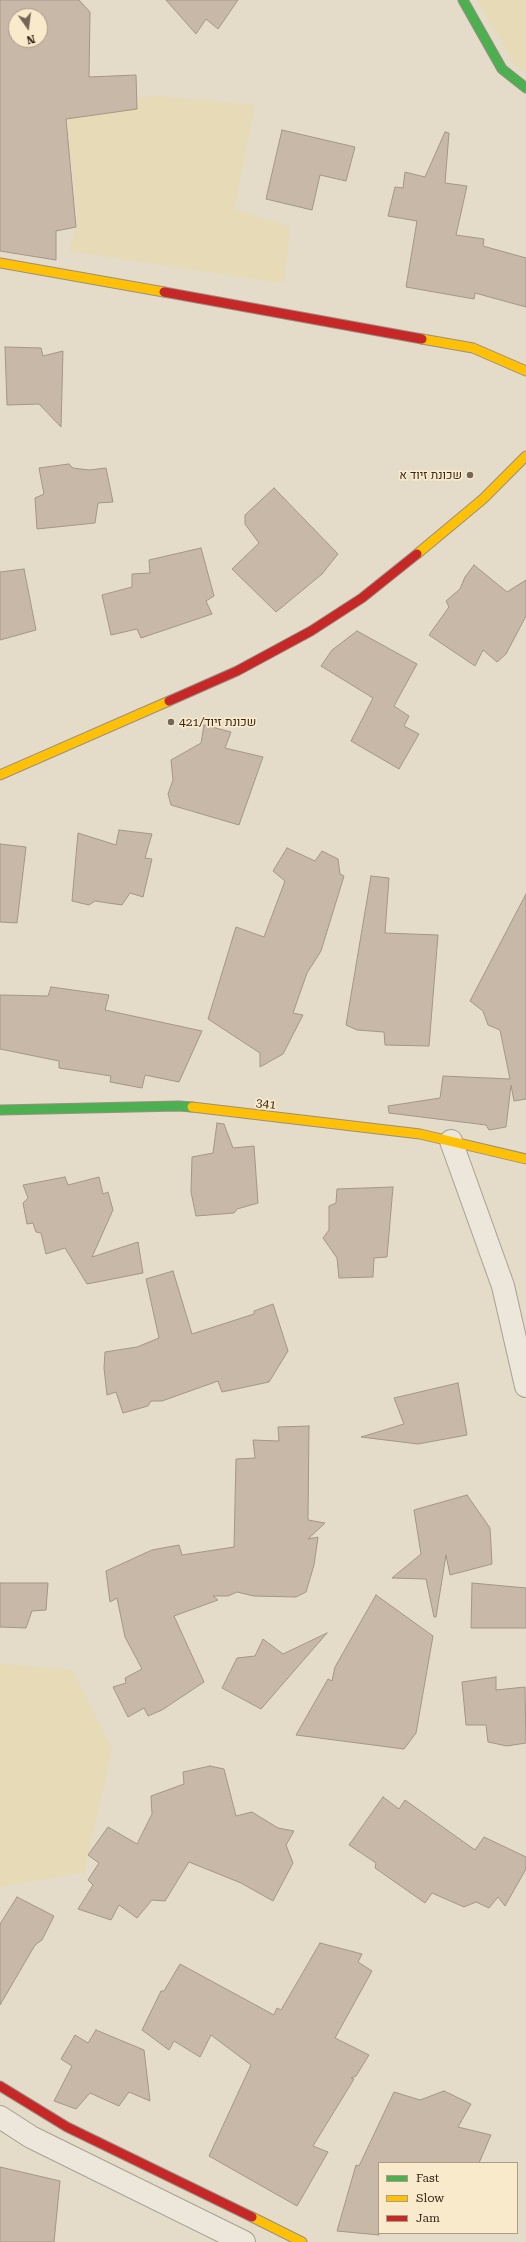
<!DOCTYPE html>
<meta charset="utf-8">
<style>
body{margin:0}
#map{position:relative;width:526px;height:2242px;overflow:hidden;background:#e4dbc8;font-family:"Roboto Serif",serif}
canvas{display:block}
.legend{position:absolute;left:378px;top:2162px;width:140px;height:72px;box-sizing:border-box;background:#f8eacb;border:1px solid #ab9c84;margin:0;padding:5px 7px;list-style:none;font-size:12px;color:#38271a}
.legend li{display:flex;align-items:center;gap:8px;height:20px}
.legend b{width:20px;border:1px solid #ab9c84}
.north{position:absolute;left:8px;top:8px;width:40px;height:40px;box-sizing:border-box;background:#f8eacb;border:1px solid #ab9c84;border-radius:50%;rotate:166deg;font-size:11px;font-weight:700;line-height:16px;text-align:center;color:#38271a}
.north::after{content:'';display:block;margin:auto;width:14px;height:18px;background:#746657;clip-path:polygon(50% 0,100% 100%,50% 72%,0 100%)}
</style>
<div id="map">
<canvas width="526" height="2242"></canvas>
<ul class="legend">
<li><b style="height:5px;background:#4caf50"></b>Fast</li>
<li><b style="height:5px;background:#ffc107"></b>Slow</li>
<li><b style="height:5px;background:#c62828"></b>Jam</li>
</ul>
<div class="north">N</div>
</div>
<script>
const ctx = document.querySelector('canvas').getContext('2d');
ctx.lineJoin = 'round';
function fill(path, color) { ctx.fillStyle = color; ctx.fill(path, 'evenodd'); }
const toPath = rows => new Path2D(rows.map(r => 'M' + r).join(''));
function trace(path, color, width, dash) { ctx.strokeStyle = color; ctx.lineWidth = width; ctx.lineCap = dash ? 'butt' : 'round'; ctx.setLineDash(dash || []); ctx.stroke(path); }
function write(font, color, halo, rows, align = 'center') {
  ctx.font = font + ' "Roboto Serif",Heebo,serif'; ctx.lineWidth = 3.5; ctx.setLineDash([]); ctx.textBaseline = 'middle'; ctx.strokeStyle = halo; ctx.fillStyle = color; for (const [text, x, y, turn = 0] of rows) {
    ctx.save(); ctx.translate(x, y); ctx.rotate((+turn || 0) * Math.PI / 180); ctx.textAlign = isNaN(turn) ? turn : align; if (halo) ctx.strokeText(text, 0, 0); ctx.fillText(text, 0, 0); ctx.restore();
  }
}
fill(toPath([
 [477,0,526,0,526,73,515,65],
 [156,96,255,105,234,209,290,227,284,283,69,251,78,219,65,107],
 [0,1664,72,1670,112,1749,84,1872,0,1887]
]), '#e6dbb6');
const building = toPath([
 [0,0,79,0,90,12,89,77,136,75,137,109,66,119,76,227,56,231,56,260,0,251,0,0],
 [16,16,40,16,40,40,16,40,16,16],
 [166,0,238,0,218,29,206,19,196,34,166,0],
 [282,130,355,147,346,181,320,175,312,210,266,199,282,130],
 [445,132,449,133,445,183,467,186,456,235,484,239,483,246,526,258,526,307,475,293,474,299,406,287,417,221,388,216,395,187,403,188,405,172,425,177,445,132],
 [5,347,41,348,43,356,63,351,61,427,39,404,7,405,5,347],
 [69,464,73,468,89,470,106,468,113,502,98,503,95,523,37,529,35,498,44,494,39,468,69,464],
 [274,488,338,554,322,574,276,612,232,569,259,543,245,524,245,515,274,488],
 [201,548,214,596,206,601,212,614,141,638,137,629,111,635,102,595,132,587,132,574,150,573,149,560,201,548],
 [474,565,507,592,526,580,526,616,506,654,497,662,483,650,475,666,429,635,449,607,446,601,460,589,465,577,474,565],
 [24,569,36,630,0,640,0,572,24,569],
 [357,631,417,664,394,706,409,716,404,726,419,734,399,769,351,741,373,698,321,666,332,650,357,631],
 [204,725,231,732,225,748,263,757,239,825,171,805,168,794,173,780,171,760,201,743,204,725],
 [119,830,152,834,145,858,152,859,143,897,130,893,122,905,95,901,89,905,72,901,78,833,116,845,119,830],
 [0,844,26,847,17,923,0,922,0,844],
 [287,848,315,861,322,851,338,859,340,874,344,876,321,951,307,973,293,1013,303,1015,283,1054,260,1067,260,1053,208,1019,236,927,264,937,285,881,273,871,287,848],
 [371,876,389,878,385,933,438,935,429,1046,385,1045,384,1032,357,1030,346,1025,371,876],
 [526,894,526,1099,514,1101,511,1085,506,1127,489,1130,486,1125,389,1113,388,1106,440,1098,443,1076,510,1079,500,1030,488,1025,483,1011,470,1001,526,894],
 [51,987,109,995,105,1010,202,1031,179,1082,145,1075,142,1088,110,1082,111,1076,59,1068,59,1061,0,1049,0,995,48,996,51,987],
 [217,1123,224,1124,233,1148,254,1146,258,1203,237,1209,234,1213,196,1216,191,1192,192,1157,213,1153,217,1123],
 [65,1177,68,1185,99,1177,103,1194,108,1192,113,1210,92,1257,138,1242,143,1273,87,1284,65,1248,46,1254,41,1233,36,1232,33,1223,27,1224,23,1203,28,1198,23,1185,65,1177],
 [393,1187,387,1257,374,1258,373,1277,339,1278,337,1258,323,1238,329,1230,329,1206,336,1203,337,1189,393,1187],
 [173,1271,192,1334,254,1314,254,1311,273,1304,288,1351,269,1382,222,1392,218,1381,162,1401,151,1401,148,1406,123,1413,116,1392,107,1395,104,1368,105,1352,137,1347,159,1338,146,1279,173,1271],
 [458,1383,467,1435,418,1444,361,1437,404,1424,394,1398,458,1383],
 [309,1426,308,1520,325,1523,308,1539,318,1537,314,1565,306,1592,296,1597,254,1596,237,1592,228,1596,213,1596,218,1600,174,1616,204,1682,162,1710,148,1716,144,1708,128,1717,113,1687,126,1683,125,1678,142,1669,125,1637,117,1598,110,1602,106,1571,152,1550,179,1545,182,1555,234,1547,236,1459,255,1458,253,1440,279,1441,278,1427,309,1426],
 [467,1495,490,1528,492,1564,450,1575,446,1555,436,1617,434,1617,426,1579,392,1578,421,1554,414,1510,467,1495],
 [0,1583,48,1583,46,1610,32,1611,26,1628,0,1627,0,1583],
 [472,1583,526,1588,526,1628,471,1628,472,1583],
 [376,1595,433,1636,416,1733,404,1749,296,1735,328,1679,332,1681,335,1667,376,1595],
 [327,1633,261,1709,222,1688,237,1658,255,1656,263,1639,283,1654,327,1633],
 [496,1677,496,1690,525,1687,526,1743,507,1746,488,1742,486,1725,466,1725,462,1682,496,1677],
 [210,1766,224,1769,236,1816,252,1812,278,1828,294,1831,286,1845,293,1863,273,1901,241,1883,189,1862,165,1901,152,1900,137,1918,119,1905,111,1920,78,1909,93,1885,88,1880,99,1863,88,1855,108,1827,137,1844,152,1814,151,1796,184,1784,183,1772,210,1766],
 [383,1797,399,1809,405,1800,475,1850,484,1837,526,1857,526,1869,505,1906,498,1897,489,1908,476,1902,464,1907,432,1893,425,1903,375,1868,376,1863,349,1845,383,1797],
 [17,1897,54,1916,42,1940,35,1945,0,2005,0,1924,17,1897],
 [320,1943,362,1954,358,1962,372,1971,335,2038,369,2055,356,2076,351,2078,354,2079,313,2146,328,2152,297,2206,209,2156,251,2065,211,2035,200,2057,174,2041,169,2050,142,2030,161,1991,164,1991,180,1964,274,2015,277,2008,281,2010,320,1943],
 [96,2030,144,2050,150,2101,129,2092,119,2106,90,2093,76,2109,54,2101,72,2066,61,2059,75,2035,88,2043,96,2030],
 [444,2091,471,2104,458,2127,491,2135,479,2163,379,2163,379,2235,337,2231,356,2165,359,2166,394,2092,420,2100,444,2091],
 [0,2167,60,2181,54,2242,0,2242,0,2167]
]);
fill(building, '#c8b8a8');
trace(building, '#a49687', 1);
const street = toPath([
 [451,1141,503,1286,526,1386],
 [0,2117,31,2137,244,2242]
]);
const fast = toPath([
 [463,0,502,69,526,88],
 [0,1110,179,1106,192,1107]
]);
const slow = toPath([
 [0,263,164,292],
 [422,339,473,348,526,371],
 [417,554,483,499,526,456],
 [0,775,169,701],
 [192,1107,420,1134,526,1159],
 [252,2217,302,2242]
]);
const jam = toPath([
 [164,292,422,339],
 [169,701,237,671,311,631,362,598,417,554],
 [0,2086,67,2127,252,2217]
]);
trace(street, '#a9a092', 24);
trace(fast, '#988f82', 11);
trace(slow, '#988f82', 11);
trace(jam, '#988f82', 11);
trace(street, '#ece6db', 22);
trace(fast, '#4caf50', 9);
trace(slow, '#ffc107', 9);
trace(jam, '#c62828', 9);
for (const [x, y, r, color] of [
 [470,475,4,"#746657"],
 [171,722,4,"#746657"]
]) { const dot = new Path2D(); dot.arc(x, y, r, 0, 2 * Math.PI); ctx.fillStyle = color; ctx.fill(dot); trace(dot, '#f8eacb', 1.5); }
write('12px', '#38271a', '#f8eacb', [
 ["שכונת זיוד א",462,475],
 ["שכונת זיוד/421",179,722,"left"]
], 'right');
write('12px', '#38271a', '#f8eacb', [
 ["341",266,1104,7]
]);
</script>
